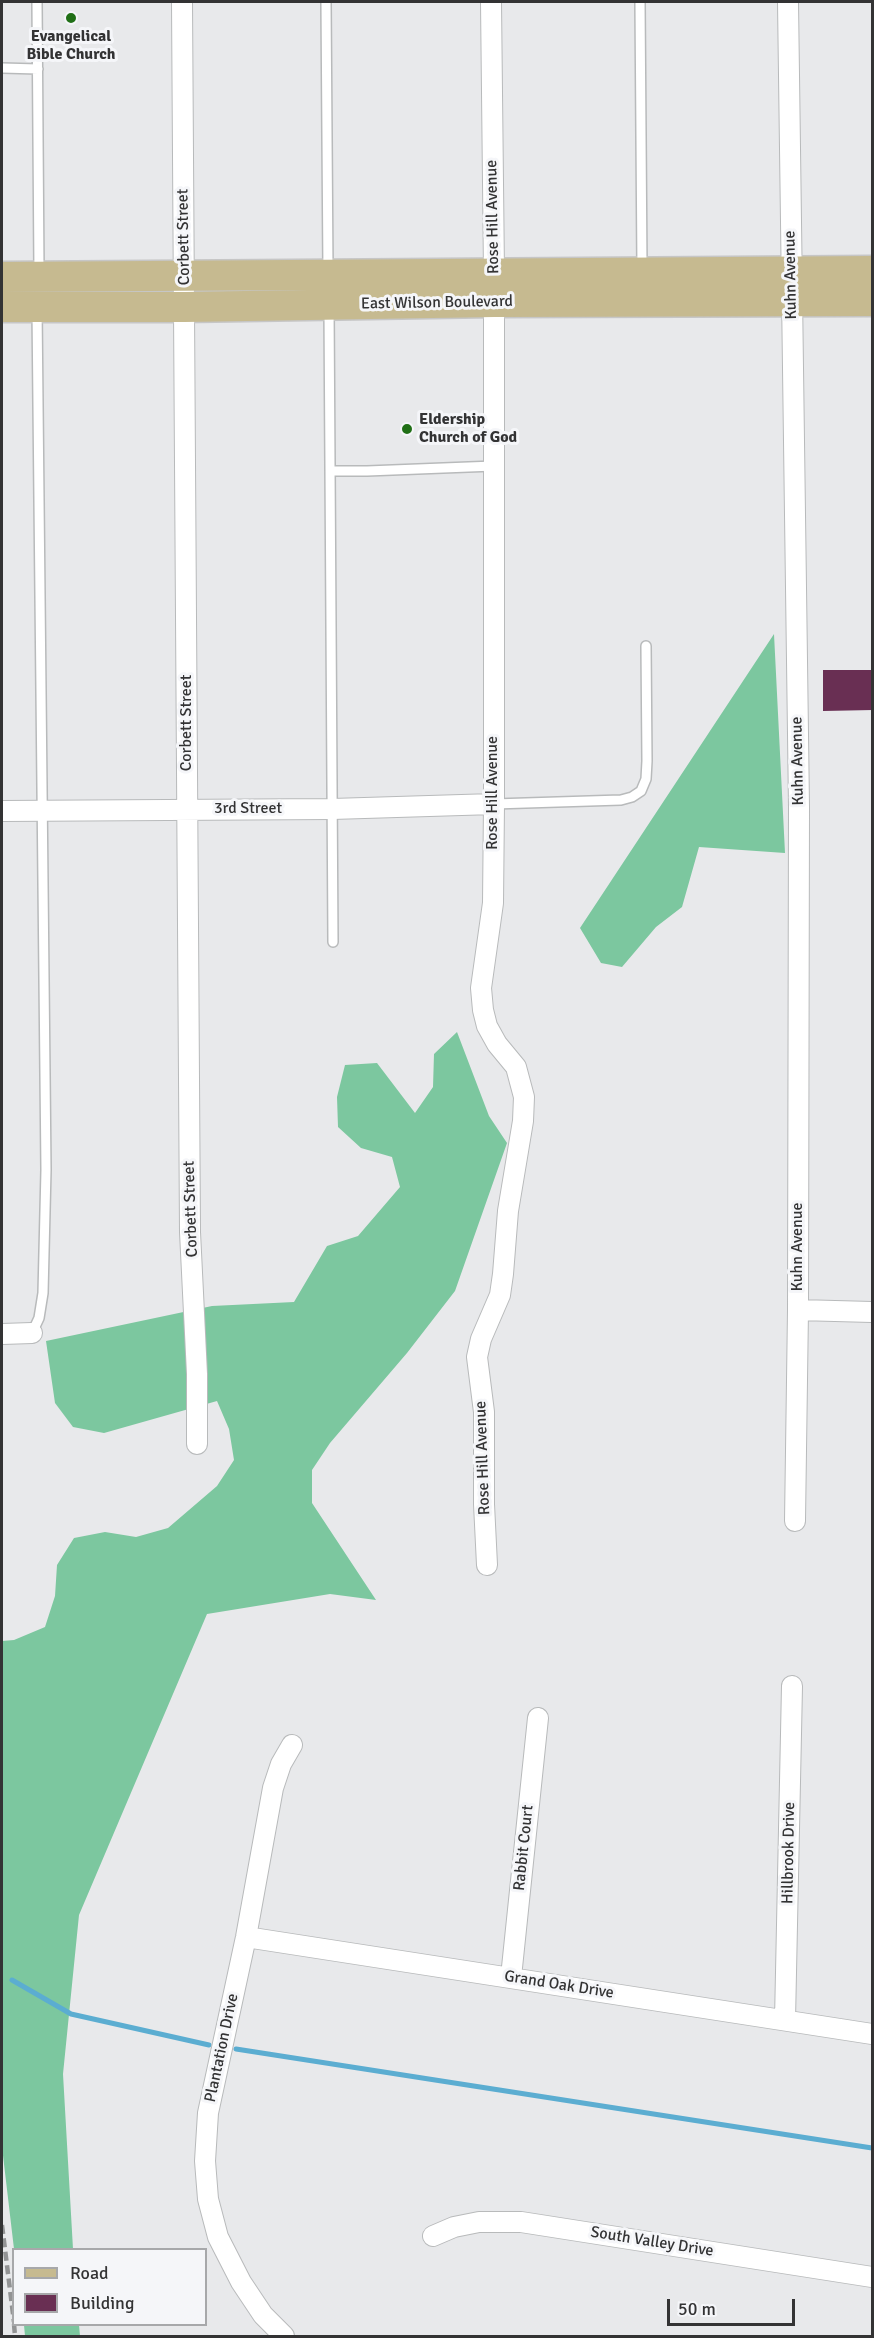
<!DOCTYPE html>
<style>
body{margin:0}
#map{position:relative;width:874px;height:2338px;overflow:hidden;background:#e8e9eb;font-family:Signika,sans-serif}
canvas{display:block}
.frame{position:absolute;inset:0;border:3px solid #333334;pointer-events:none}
.legend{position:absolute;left:12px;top:2248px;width:195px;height:78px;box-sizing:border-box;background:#f5f6f9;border:2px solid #a7a8aa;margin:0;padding:8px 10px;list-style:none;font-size:18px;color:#333334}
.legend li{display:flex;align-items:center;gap:12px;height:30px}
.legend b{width:30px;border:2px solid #a7a8aa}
.scale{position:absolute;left:667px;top:2299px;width:128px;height:27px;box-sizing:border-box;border:3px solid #333334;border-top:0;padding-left:8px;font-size:18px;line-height:21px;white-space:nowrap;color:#333334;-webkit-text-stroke:4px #f5f6f9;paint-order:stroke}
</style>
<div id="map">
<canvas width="874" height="2338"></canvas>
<div class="frame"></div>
<ul class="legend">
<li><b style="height:8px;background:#c6ba90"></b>Road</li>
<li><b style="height:16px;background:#692f53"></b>Building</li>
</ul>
<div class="scale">50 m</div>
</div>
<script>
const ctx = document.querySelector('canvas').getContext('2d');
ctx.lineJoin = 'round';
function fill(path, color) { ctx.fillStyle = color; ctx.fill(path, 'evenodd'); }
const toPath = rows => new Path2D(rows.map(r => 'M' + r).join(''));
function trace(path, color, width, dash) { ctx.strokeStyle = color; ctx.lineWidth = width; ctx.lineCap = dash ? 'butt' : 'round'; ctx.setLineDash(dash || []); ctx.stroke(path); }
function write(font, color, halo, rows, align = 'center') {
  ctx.font = font + ' Signika,sans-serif'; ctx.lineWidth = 6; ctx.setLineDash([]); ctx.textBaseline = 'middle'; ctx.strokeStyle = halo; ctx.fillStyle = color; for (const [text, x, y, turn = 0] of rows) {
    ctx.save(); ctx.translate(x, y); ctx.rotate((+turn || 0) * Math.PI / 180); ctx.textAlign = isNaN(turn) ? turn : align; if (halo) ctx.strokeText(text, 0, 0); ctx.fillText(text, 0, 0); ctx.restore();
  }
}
fill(toPath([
 [774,634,785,853,699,847,682,907,656,927,622,967,601,963,580,928],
 [457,1032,489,1116,507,1143,455,1291,407,1353,330,1443,312,1470,312,1503,376,1600,330,1594,207,1614,79,1915,63,2074,73,2249,14,2249,2,2147,2,1641,14,1640,45,1627,55,1596,57,1565,74,1538,105,1532,136,1537,168,1528,217,1486,234,1460,229,1429,217,1401,104,1433,73,1427,55,1403,46,1341,212,1306,294,1302,327,1246,358,1236,400,1187,392,1157,361,1148,338,1127,337,1097,345,1065,377,1063,415,1113,433,1087,434,1054],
 [24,2325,79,2325,80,2336,25,2336]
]), '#7cc79f');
trace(toPath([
 [12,1980,71,2014,209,2045],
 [236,2049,872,2148]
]), '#5badd1', 5);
fill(toPath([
 [823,670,873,670,873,710,823,711]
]), '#692f53');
const service = toPath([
 [37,2,39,272],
 [326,2,328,272],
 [640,2,642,269],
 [2,68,38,69],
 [329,308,333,942],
 [330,471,367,471,494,466],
 [494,804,621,800,632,797,641,791,646,779,647,761,646,646],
 [32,1333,39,1318,43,1293,46,1170,37,309]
]);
const minor = toPath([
 [182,2,190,1232,197,1374,197,1444],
 [788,2,799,807,798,1310,795,1521],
 [2,811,332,809,494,804],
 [798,1310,872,1312],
 [2,1334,32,1333],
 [487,1565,484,1504,484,1412,477,1357,481,1339,500,1295,503,1274,508,1211,523,1121,524,1097,516,1067,497,1044,487,1026,483,1010,481,988,493,903,494,804,494,273,491,2],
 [246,1937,872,2034],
 [511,1977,538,1718],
 [785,2020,792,1686],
 [433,2236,454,2227,479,2222,521,2222,872,2277],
 [284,2336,263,2315,241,2282,218,2237,208,2199,205,2161,208,2113,246,1937,273,1788,281,1764,292,1745]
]);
const primary = toPath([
 [2,277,872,271],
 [2,307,185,307,494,302,872,301]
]);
trace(service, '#b8babb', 12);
trace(minor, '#b8babb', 22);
trace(primary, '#c6c6c6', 33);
trace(service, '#fff', 9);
trace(minor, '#fff', 20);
trace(primary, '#c6ba90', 30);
trace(toPath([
 [2,2225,14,2322],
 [14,2324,15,2336]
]), '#929394', 4.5, [9, 4.5]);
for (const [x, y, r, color] of [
 [71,18,6,"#206f16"],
 [407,429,6,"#206f16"]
]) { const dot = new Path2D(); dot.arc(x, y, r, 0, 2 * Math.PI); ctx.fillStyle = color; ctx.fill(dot); trace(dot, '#f5f6f9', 2); }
write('bold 16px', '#333334', '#f5f6f9', [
 ["Evangelical",71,37],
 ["Bible Church",71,55],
 ["Eldership",419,420,"left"],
 ["Church of God",419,438,"left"]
]);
write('16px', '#333334', '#f5f6f9', [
 ["Rose Hill Avenue",493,217,-91],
 ["Corbett Street",184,237,-91],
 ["Kuhn Avenue",791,275,-91],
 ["East Wilson Boulevard",437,303,-1],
 ["Corbett Street",187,723,-90],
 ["Kuhn Avenue",798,761,-91],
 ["Rose Hill Avenue",493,793,-90],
 ["3rd Street",248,809],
 ["Corbett Street",191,1209,-92],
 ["Kuhn Avenue",798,1247,-90],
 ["Rose Hill Avenue",483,1458,-92],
 ["Rabbit Court",524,1848,-84],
 ["Hillbrook Drive",789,1853,-89],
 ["Grand Oak Drive",559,1985,9],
 ["Plantation Drive",222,2048,-78],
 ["South Valley Drive",652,2242,9]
]);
</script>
